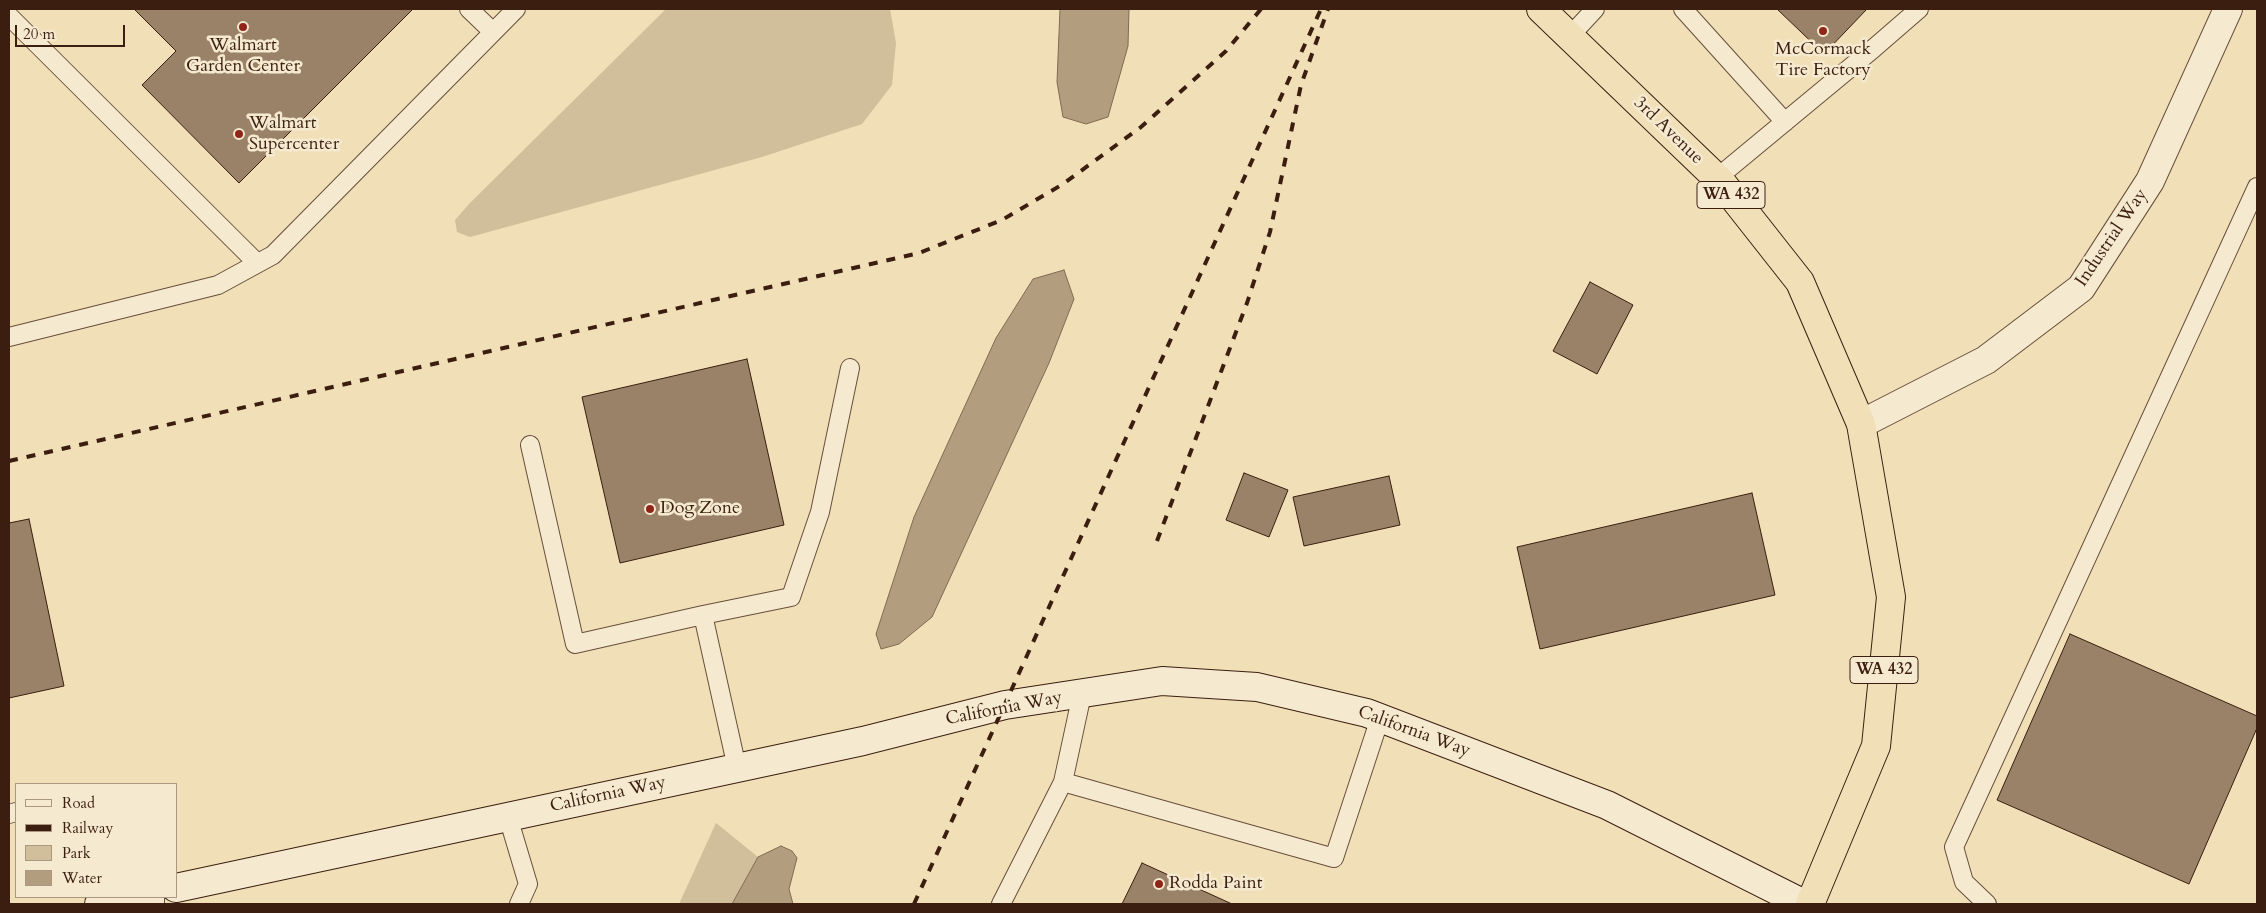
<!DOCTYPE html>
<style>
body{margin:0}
#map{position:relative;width:2266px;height:913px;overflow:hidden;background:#f0dfb7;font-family:Cardo,serif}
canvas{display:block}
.frame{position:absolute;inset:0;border:10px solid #3b1e10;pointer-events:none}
.legend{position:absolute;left:15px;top:783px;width:162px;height:115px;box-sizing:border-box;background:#f5ead0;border:1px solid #ab9883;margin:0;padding:6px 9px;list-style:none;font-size:15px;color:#3b1e10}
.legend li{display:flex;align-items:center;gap:10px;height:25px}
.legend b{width:25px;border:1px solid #ab9883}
.scale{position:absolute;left:15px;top:25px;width:110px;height:22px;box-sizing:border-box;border:2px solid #3b1e10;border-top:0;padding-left:6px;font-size:15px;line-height:18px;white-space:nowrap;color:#3b1e10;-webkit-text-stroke:4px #f5ead0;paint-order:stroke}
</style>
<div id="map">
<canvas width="2266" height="913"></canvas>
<div class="frame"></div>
<ul class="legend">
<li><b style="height:6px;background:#f5ead0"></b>Road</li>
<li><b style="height:6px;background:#3b1e10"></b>Railway</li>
<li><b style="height:14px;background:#d1be9b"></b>Park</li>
<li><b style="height:14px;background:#b29d7e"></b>Water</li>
</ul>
<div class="scale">20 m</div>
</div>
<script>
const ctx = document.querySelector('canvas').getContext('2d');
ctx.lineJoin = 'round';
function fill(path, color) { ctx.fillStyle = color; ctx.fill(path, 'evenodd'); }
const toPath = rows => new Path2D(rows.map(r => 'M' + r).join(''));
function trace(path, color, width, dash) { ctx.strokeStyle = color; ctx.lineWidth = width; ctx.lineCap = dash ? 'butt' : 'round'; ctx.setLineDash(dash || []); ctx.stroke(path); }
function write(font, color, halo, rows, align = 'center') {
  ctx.font = font + ' Cardo,serif'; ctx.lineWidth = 5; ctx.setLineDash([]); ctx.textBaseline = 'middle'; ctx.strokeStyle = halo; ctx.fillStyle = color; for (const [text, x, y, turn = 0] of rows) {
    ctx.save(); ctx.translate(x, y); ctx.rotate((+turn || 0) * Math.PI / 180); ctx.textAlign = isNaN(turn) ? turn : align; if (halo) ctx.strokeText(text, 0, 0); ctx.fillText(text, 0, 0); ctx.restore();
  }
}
fill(toPath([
 [666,9,890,9,896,43,892,85,862,124,762,157,470,237,457,232,455,220,469,204],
 [716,823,758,857,732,904,679,904]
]), '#d1be9b');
const water = toPath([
 [1060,9,1129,9,1128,46,1108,117,1086,124,1063,117,1057,82,1060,9],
 [1064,270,1074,299,1049,363,932,617,899,644,881,649,876,634,914,517,996,338,1033,279,1064,270],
 [781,846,792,851,797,858,789,889,793,904,732,904,758,857,781,846]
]);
fill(water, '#b29d7e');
trace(water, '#826a52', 1);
const building = toPath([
 [134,9,413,9,239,183,142,85,176,51,134,9],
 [1777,9,1867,9,1824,54,1777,9],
 [1590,282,1633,305,1597,374,1553,351,1590,282],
 [747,359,784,525,620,563,582,397,747,359],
 [1244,473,1288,490,1269,537,1226,520,1244,473],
 [1389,476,1400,525,1304,546,1293,497,1389,476],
 [1752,493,1775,595,1540,649,1517,547,1752,493],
 [29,519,64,686,9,698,9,523,29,519],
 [2070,634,2257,716,2257,728,2189,884,1997,800,2070,634],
 [1142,863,1232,904,1122,904,1142,863]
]);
fill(building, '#998267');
trace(building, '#3b1e10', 1);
const lane = toPath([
 [469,9,493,32],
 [1683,9,1785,122],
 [9,16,257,263],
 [1570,36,1595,9],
 [1717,178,1874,48,1919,9],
 [9,337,218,285,273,255,516,9],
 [530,445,575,644,703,615,737,768],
 [703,615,791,597,820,512,850,368],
 [1063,782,1334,858,1380,718],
 [9,814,16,812],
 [508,817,528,884,519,904],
 [155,897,155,904],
 [1001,904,1063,782,1082,694],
 [1987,904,1964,882,1954,847,2257,187]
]);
const street = toPath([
 [1861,424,1986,360,2081,288,2150,181,2228,9]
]);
const secondary = toPath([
 [176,888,863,741,1005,705,1162,681,1257,687,1367,713,1607,805,1804,904],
 [99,904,135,897]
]);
const highway = toPath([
 [1541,9,1722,183,1800,282,1861,424,1891,597,1876,746,1810,904]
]);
trace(lane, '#684e3a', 20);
trace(street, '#684e3a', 30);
trace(secondary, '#3b1e10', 30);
trace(highway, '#3b1e10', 30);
trace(lane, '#f5ead0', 18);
trace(street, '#f5ead0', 28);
trace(secondary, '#f5ead0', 28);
trace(highway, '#f0dfb7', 28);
trace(toPath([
 [9,461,919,253,1002,220,1063,184,1141,127,1226,51,1261,9],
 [1157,541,1247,303,1270,232,1301,85,1328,9],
 [914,904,1321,9]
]), '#3b1e10', 4, [9, 9]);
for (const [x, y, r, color] of [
 [243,27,5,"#8f2418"],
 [1823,31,5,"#8f2418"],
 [239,134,5,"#8f2418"],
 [650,509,5,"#8f2418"],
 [1159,884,5,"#8f2418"]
]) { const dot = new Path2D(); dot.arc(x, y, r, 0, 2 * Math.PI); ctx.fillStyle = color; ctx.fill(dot); trace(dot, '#f5ead0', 2); }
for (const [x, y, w] of [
 [1731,195,68],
 [1884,670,68]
]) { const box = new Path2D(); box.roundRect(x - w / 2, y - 13.5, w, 27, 4); ctx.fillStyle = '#f5ead0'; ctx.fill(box); trace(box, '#3b1e10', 1); }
write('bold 16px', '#3b1e10', null, [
 ["WA 432",1731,195],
 ["WA 432",1884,670]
]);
write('18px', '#3b1e10', '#f5ead0', [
 ["Walmart",243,46,"center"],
 ["Garden Center",243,67,"center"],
 ["McCormack",1823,50,"center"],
 ["Tire Factory",1823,71,"center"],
 ["Walmart",249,124],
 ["Supercenter",249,145],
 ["Dog Zone",660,509],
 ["Rodda Paint",1169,884]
], 'left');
write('18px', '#3b1e10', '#f5ead0', [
 ["3rd Avenue",1668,131,44],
 ["Industrial Way",2112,238,-56],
 ["California Way",1004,709,-11],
 ["California Way",1414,732,20],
 ["California Way",608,795,-12]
]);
</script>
